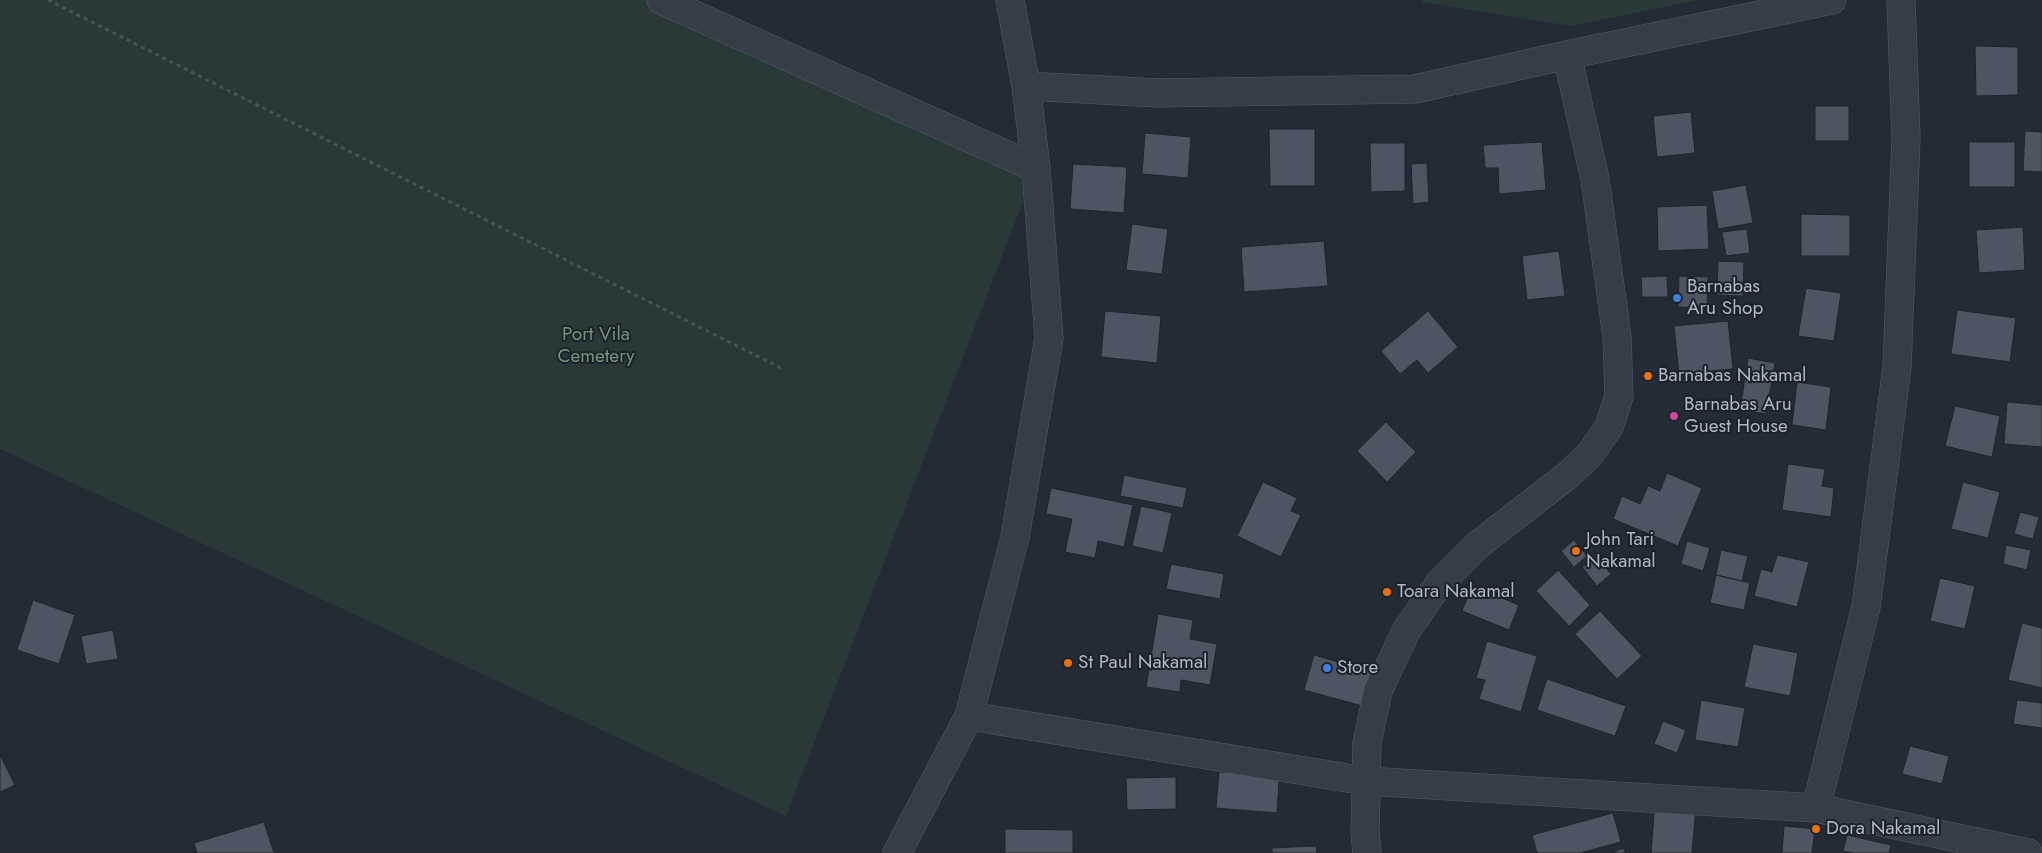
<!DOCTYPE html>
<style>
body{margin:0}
canvas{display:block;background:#232b35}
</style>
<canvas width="2042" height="853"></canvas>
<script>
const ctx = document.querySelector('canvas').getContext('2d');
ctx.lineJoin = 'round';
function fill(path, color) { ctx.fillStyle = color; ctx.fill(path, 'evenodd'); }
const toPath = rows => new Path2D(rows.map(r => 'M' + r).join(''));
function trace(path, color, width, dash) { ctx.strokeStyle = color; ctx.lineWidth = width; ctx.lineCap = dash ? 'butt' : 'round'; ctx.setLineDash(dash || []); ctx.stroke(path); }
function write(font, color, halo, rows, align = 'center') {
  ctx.font = font + ' Jost,sans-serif'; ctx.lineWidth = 4; ctx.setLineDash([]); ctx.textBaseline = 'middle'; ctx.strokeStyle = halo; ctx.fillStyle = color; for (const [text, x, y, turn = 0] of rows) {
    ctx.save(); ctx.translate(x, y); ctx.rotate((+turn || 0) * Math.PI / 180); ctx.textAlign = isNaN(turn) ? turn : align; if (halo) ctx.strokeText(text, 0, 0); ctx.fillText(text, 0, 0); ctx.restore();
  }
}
fill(toPath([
 [0,0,679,0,1036,168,786,816,0,449],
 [1422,0,1698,0,1571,26,1422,2]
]), '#283938');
const building = toPath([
 [1975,46,2018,47,2018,95,1976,96,1975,46],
 [1815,106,1849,106,1849,141,1815,141,1815,106],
 [1691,112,1695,153,1657,157,1653,116,1691,112],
 [1269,129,1315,129,1315,186,1270,186,1269,129],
 [2025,131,2042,132,2042,172,2023,171,2025,131],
 [1145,133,1191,137,1188,178,1142,174,1145,133],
 [1542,142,1546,190,1499,194,1498,168,1485,168,1483,145,1542,142],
 [1969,142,2015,142,2015,187,1969,187,1969,142],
 [1370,143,1405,143,1405,191,1371,192,1370,143],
 [1427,163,1429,202,1413,204,1411,164,1427,163],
 [1073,164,1127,167,1124,213,1070,209,1073,164],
 [1746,185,1753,223,1718,229,1712,191,1746,185],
 [1707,205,1709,249,1658,251,1657,207,1707,205],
 [1801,214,1850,215,1850,256,1801,256,1801,214],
 [1132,224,1168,229,1162,274,1126,270,1132,224],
 [2023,227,2025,270,1979,273,1976,230,2023,227],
 [1747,229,1750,253,1726,256,1722,232,1747,229],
 [1324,241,1328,286,1244,292,1241,247,1324,241],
 [1559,251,1565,296,1527,300,1522,256,1559,251],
 [1718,261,1744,262,1743,296,1717,295,1718,261],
 [1667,276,1668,297,1642,297,1641,277,1667,276],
 [1679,276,1708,277,1707,308,1678,307,1679,276],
 [1806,288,1841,293,1834,341,1798,336,1806,288],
 [1957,310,2016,318,2010,362,1951,354,1957,310],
 [1105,311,1161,316,1157,363,1101,357,1105,311],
 [1428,311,1458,347,1428,373,1417,360,1400,374,1381,351,1428,311],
 [1728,321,1733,369,1679,374,1674,326,1728,321],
 [1748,358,1775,363,1766,414,1740,410,1748,358],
 [1797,382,1831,387,1826,430,1792,425,1797,382],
 [2007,402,2042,405,2042,447,2004,444,2007,402],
 [1955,406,2000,416,1992,457,1945,446,1955,406],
 [1386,422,1416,452,1387,482,1357,451,1386,422],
 [1788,464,1825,469,1822,486,1834,488,1831,517,1782,510,1788,464],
 [1667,473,1702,488,1678,546,1613,519,1622,496,1640,504,1648,486,1660,491,1667,473],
 [1124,475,1187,488,1183,508,1120,496,1124,475],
 [1263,482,1297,498,1291,511,1301,515,1281,557,1237,536,1263,482],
 [1963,482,2000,492,1988,538,1951,529,1963,482],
 [1051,488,1133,505,1124,547,1098,541,1095,558,1065,552,1072,519,1046,514,1051,488],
 [1141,506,1172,513,1163,553,1132,546,1141,506],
 [2020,512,2039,517,2033,539,2014,534,2020,512],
 [1574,540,1587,556,1574,567,1561,551,1574,540],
 [1687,541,1710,548,1703,571,1681,564,1687,541],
 [2006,545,2031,550,2027,570,2003,564,2006,545],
 [1721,550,1748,556,1742,581,1716,575,1721,550],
 [1777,555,1809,562,1797,607,1754,596,1761,569,1772,572,1777,555],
 [1596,556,1611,574,1597,586,1582,567,1596,556],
 [1171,564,1224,574,1220,599,1166,589,1171,564],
 [1558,570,1590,605,1569,626,1536,591,1558,570],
 [1716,575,1750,583,1744,610,1710,603,1716,575],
 [1940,578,1975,586,1965,629,1930,621,1940,578],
 [1472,586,1519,605,1509,630,1462,611,1472,586],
 [33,600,75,615,59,664,17,650,33,600],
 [1600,611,1642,656,1617,679,1575,634,1600,611],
 [1158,614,1193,620,1190,639,1217,644,1210,685,1181,680,1180,692,1146,687,1158,614],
 [2022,623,2042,628,2042,688,2008,680,2022,623],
 [113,630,118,659,86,664,81,636,113,630],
 [1487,641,1537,656,1521,712,1479,699,1485,680,1476,678,1487,641],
 [1753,644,1798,653,1790,696,1744,687,1753,644],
 [1314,655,1375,672,1366,707,1304,690,1314,655],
 [1547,679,1626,706,1615,736,1537,710,1547,679],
 [1701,700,1745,708,1738,747,1695,740,1701,700],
 [2017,700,2042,703,2042,728,2013,724,2017,700],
 [1663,721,1686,730,1677,753,1654,744,1663,721],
 [1910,746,1949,756,1942,784,1902,774,1910,746],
 [0,755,15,785,0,792,0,755],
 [1280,767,1277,813,1216,808,1219,772,1249,774,1280,767],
 [1176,777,1176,809,1127,810,1126,778,1176,777],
 [1655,802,1696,807,1692,853,1651,853,1655,802],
 [1613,813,1621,842,1580,853,1537,853,1532,835,1613,813],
 [264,822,274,853,197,853,194,843,264,822],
 [1784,826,1815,829,1812,853,1782,853,1784,826],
 [1005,829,1073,830,1073,853,1005,853,1005,829],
 [1847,835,1891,845,1889,853,1853,853,1843,851,1847,835],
 [1316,846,1317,853,1272,853,1272,848,1316,846],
 [1623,848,1626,853,1612,853,1623,848]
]);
fill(building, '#4c5561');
trace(building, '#1e242d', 1);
const minor = toPath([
 [661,0,1036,168],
 [1901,0,1906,138,1897,367,1866,607,1816,808,2028,853],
 [1026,86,1158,93,1415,89,1567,55,1832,0],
 [969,716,1366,781,1816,808],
 [897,853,969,716,1015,537,1049,338,1036,168,1026,86,1010,0],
 [1367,853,1365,833,1367,743,1378,691,1406,631,1438,585,1479,544,1568,475,1590,454,1609,427,1619,396,1617,337,1595,179,1567,55]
]);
trace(minor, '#545b64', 29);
trace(toPath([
 [48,0,781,368]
]), '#455456', 3, [4, 4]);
trace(minor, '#363d46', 28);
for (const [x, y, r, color] of [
 [1677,298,5,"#3f7fe0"],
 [1648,376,5,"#e8710a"],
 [1674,416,5,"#d1479c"],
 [1576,551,5,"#e8710a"],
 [1387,592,5,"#e8710a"],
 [1068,663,5,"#e8710a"],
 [1327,668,5,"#3f7fe0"],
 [1816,829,5,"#e8710a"]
]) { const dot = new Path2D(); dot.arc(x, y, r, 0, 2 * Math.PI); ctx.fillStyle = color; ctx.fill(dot); trace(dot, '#1c222b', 2); }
write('19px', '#b1b8c2', '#1c222b', [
 ["Barnabas",1687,287],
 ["Aru Shop",1687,309],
 ["Barnabas Nakamal",1658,376],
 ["Barnabas Aru",1684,405],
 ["Guest House",1684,427],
 ["John Tari",1586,540],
 ["Nakamal",1586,562],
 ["Toara Nakamal",1397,592],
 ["St Paul Nakamal",1078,663],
 ["Store",1337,668],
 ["Dora Nakamal",1826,829]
], 'left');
write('19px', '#72967a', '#1c222b', [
 ["Port Vila",596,335],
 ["Cemetery",596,357]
]);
</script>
